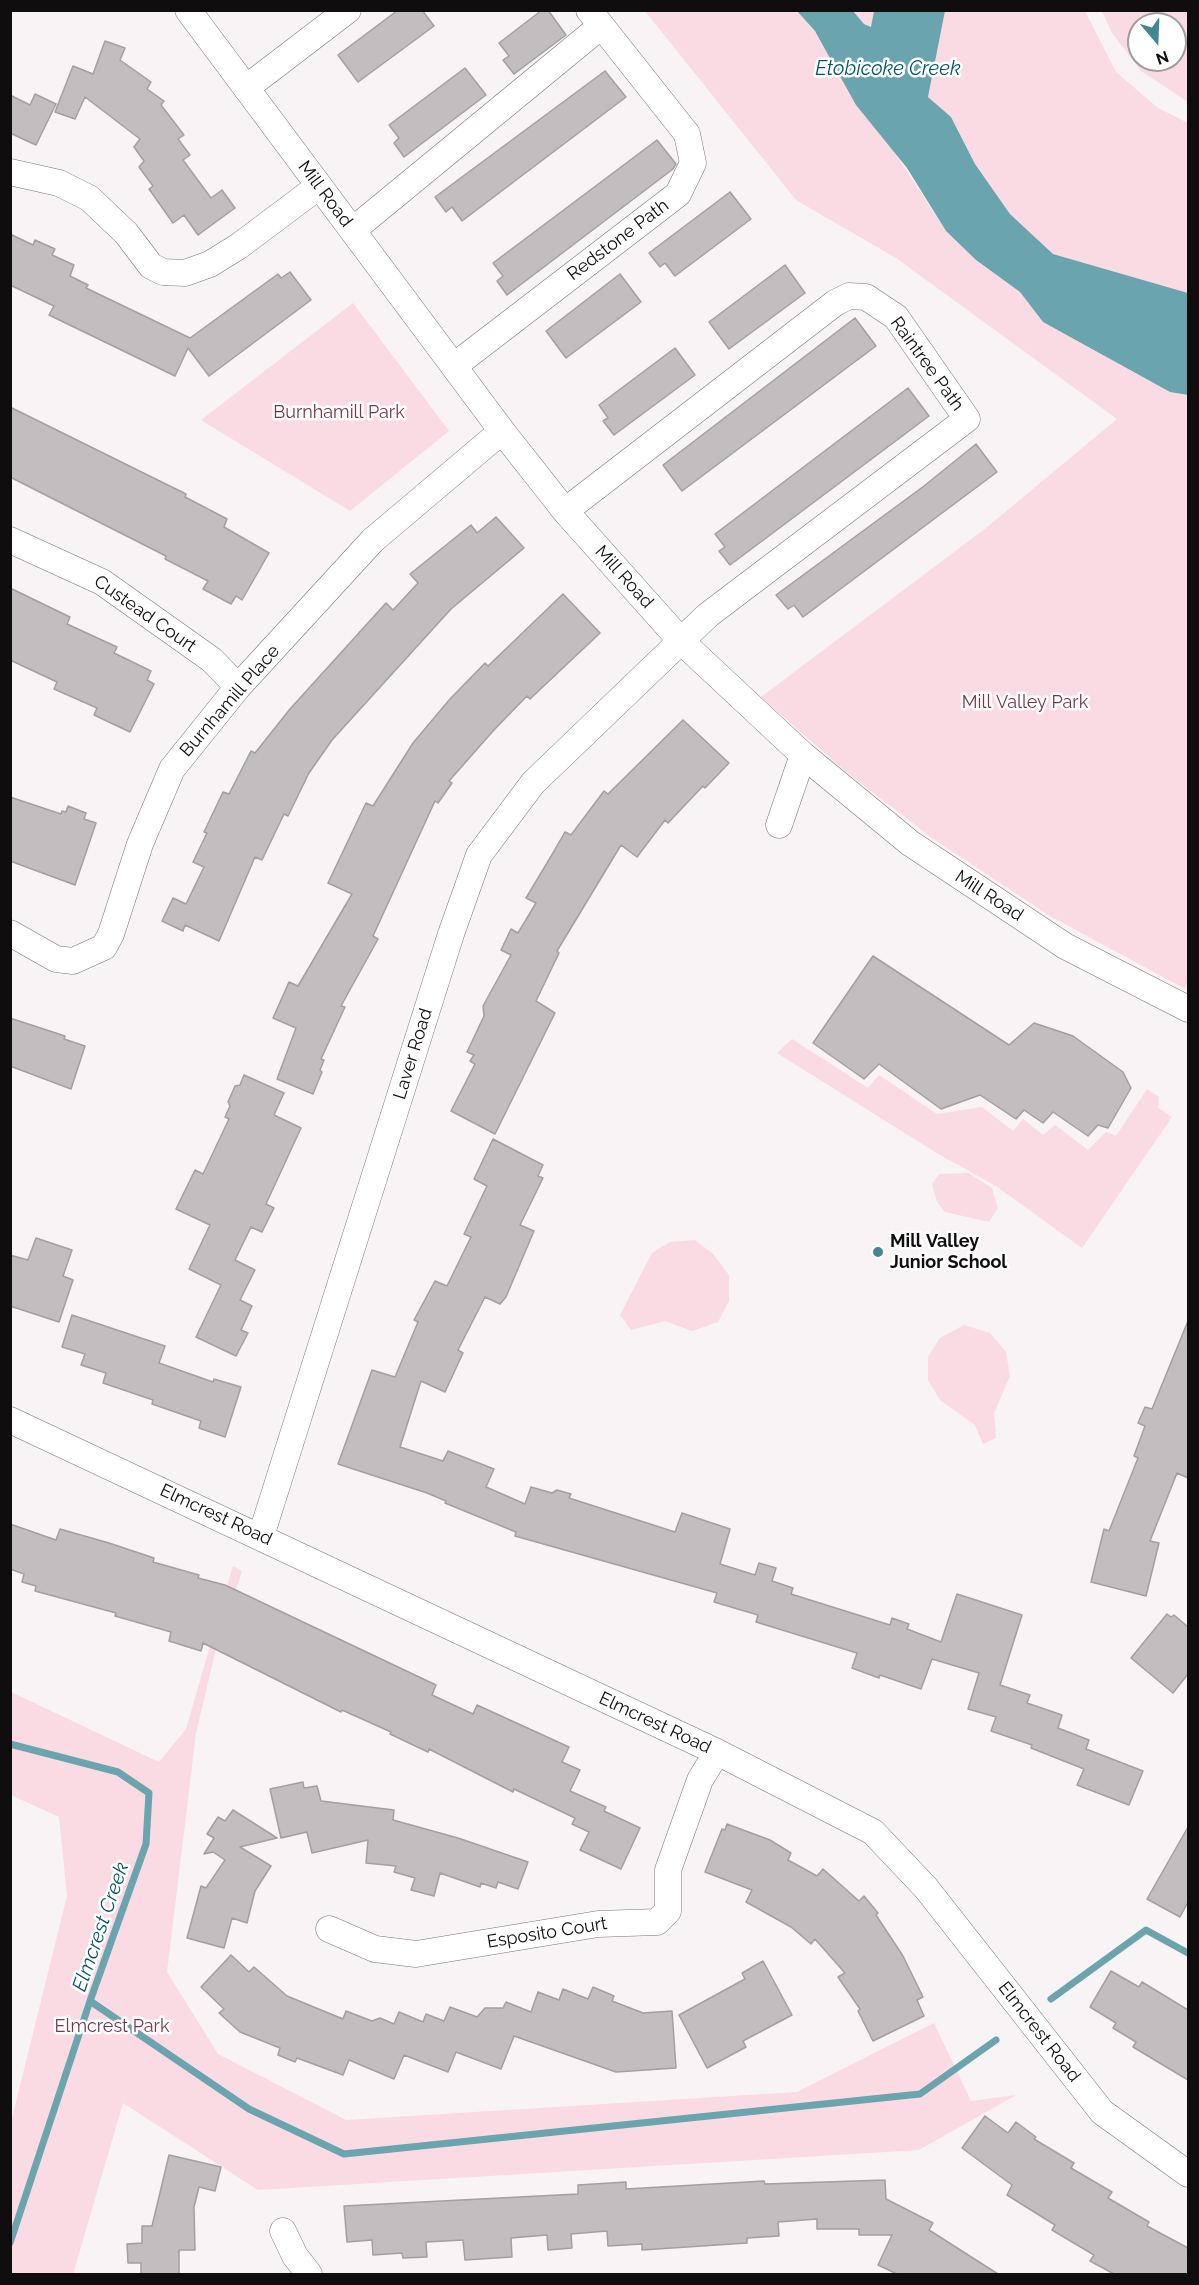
<!DOCTYPE html>
<style>
body{margin:0}
#map{position:relative;width:1199px;height:2285px;overflow:hidden;background:#f8f3f4;font-family:Raleway,sans-serif}
canvas{display:block}
.frame{position:absolute;inset:0;border:12px solid #0f0d0e;pointer-events:none}
.north{position:absolute;left:1127px;top:12px;width:60px;height:60px;box-sizing:border-box;background:#fff;border:2px solid #9f9e9f;border-radius:50%;rotate:161deg;font-size:16px;font-weight:700;line-height:24px;text-align:center;color:#0f0d0e}
.north::after{content:'';display:block;margin:auto;width:21px;height:27px;background:#428793;clip-path:polygon(50% 0,100% 100%,50% 72%,0 100%)}
</style>
<div id="map">
<canvas width="1199" height="2285"></canvas>
<div class="frame"></div>
<div class="north">N</div>
</div>
<script>
const ctx = document.querySelector('canvas').getContext('2d');
ctx.lineJoin = 'round';
function fill(path, color) { ctx.fillStyle = color; ctx.fill(path, 'evenodd'); }
const toPath = rows => new Path2D(rows.map(r => 'M' + r).join(''));
function trace(path, color, width, dash) { ctx.strokeStyle = color; ctx.lineWidth = width; ctx.lineCap = dash ? 'butt' : 'round'; ctx.setLineDash(dash || []); ctx.stroke(path); }
function write(font, color, halo, rows, align = 'center') {
  ctx.font = font + ' Raleway,sans-serif'; ctx.lineWidth = 5; ctx.setLineDash([]); ctx.textBaseline = 'middle'; ctx.strokeStyle = halo; ctx.fillStyle = color; for (const [text, x, y, turn = 0] of rows) {
    ctx.save(); ctx.translate(x, y); ctx.rotate((+turn || 0) * Math.PI / 180); ctx.textAlign = isNaN(turn) ? turn : align; if (halo) ctx.strokeText(text, 0, 0); ctx.fillText(text, 0, 0); ctx.restore();
  }
}
fill(toPath([
 [645,11,797,11,815,31,946,231,976,260,1020,292,1043,322,1170,392,1188,395,1188,980,1185,989,1050,916,932,838,844,770,761,697,986,528,1117,419,896,258,796,200],
 [853,11,874,11,872,27,864,24],
 [945,11,1085,11,1116,72,1158,108,1188,123,1188,293,1053,254,1010,214,975,164,951,117,928,97],
 [1102,11,1188,11,1188,102,1141,71,1112,33],
 [1139,24,1175,24,1175,60,1139,60],
 [353,303,449,431,350,511,201,420],
 [792,1039,868,1088,879,1075,937,1114,982,1107,1013,1131,1023,1119,1043,1135,1055,1125,1088,1150,1106,1132,1116,1136,1147,1089,1159,1097,1158,1108,1172,1117,1082,1248,996,1186,935,1152,777,1053],
 [968,1173,992,1188,998,1208,989,1222,945,1212,937,1202,932,1184,939,1174],
 [695,1240,713,1254,729,1275,729,1301,718,1322,692,1331,665,1321,631,1330,620,1315,652,1253,670,1242],
 [964,1325,990,1333,1006,1352,1010,1376,994,1413,996,1438,983,1444,975,1425,940,1400,928,1380,928,1357,940,1338],
 [233,1566,242,1571,216,1649,196,1733,167,1972,218,2054,346,2120,797,2092,934,2023,971,2101,1016,2095,919,2150,258,2190,123,2103,73,2274,11,2274,11,2122,67,1896,59,1817,11,1795,11,1692,159,1762,186,1729]
]), '#fadae3');
fill(toPath([
 [797,11,853,11,864,24,871,27,874,11,945,11,928,97,951,117,975,164,1010,214,1053,254,1188,293,1188,395,1170,392,1043,322,1020,292,976,260,946,231,907,168,856,105,815,31]
]), '#6aa4ae');
trace(toPath([
 [10,1744,118,1772,149,1793,146,1844,90,2001,10,2243],
 [1051,1999,1146,1930,1188,1953],
 [90,2001,249,2109,344,2154,920,2094,996,2040]
]), '#6aa4ae', 7);
const building = toPath([
 [398,10,422,10,434,26,358,82,338,55,398,10],
 [542,10,548,10,566,35,514,74,503,60,509,56,499,43,542,10],
 [105,41,125,48,120,60,151,82,147,89,164,101,161,105,184,135,178,139,190,155,183,160,211,198,222,190,235,208,198,235,184,215,173,223,149,189,153,186,139,167,144,161,134,147,140,139,85,97,75,119,55,112,73,66,93,74,105,41],
 [465,68,486,95,404,157,394,143,399,138,389,125,465,68],
 [605,71,626,97,462,221,452,207,446,212,435,197,605,71],
 [35,94,56,104,36,145,10,133,10,95,30,105,35,94],
 [657,140,676,164,673,169,507,295,497,281,503,276,493,263,657,140],
 [730,192,751,219,675,276,665,263,660,267,649,253,730,192],
 [10,234,33,245,35,240,55,249,52,255,74,265,70,276,88,285,86,288,190,338,278,274,281,278,290,272,311,300,209,376,188,348,175,376,49,315,54,306,10,285,10,234],
 [785,265,805,293,729,349,709,322,785,265],
 [620,274,641,302,566,358,546,331,620,274],
 [855,318,876,346,682,491,663,465,855,318],
 [675,348,695,375,614,435,603,421,608,418,599,405,675,348],
 [908,388,929,416,730,565,719,551,725,547,715,534,908,388],
 [10,407,186,494,185,497,227,519,224,527,269,553,242,600,236,596,231,604,203,589,208,581,165,559,166,556,10,477,10,407],
 [976,444,997,472,803,617,794,605,788,609,776,595,924,486,976,444],
 [496,517,524,548,451,609,332,740,309,773,288,816,284,814,262,860,255,857,219,941,185,925,183,931,162,921,173,898,186,904,204,867,193,862,207,833,204,832,223,792,229,794,251,751,255,753,290,709,386,603,393,610,418,583,410,574,471,525,477,533,496,517],
 [10,588,70,617,67,624,117,647,114,653,151,671,147,680,154,684,130,732,94,715,97,708,54,689,57,682,10,660,10,588],
 [563,594,600,633,530,699,527,696,494,730,449,781,452,783,438,803,435,801,373,936,378,939,341,1006,345,1007,321,1059,324,1060,320,1070,322,1072,313,1094,277,1079,296,1028,273,1018,289,982,298,986,352,894,328,883,366,803,373,806,413,743,450,699,485,663,488,666,563,594],
 [683,720,729,763,705,788,703,786,668,823,665,820,637,857,621,845,557,951,559,953,536,1001,555,1013,495,1134,451,1111,475,1064,470,1061,474,1055,467,1052,484,1016,483,1006,511,955,501,950,511,929,518,933,536,903,526,898,553,853,565,832,571,835,604,791,608,794,683,720],
 [10,797,61,814,62,811,66,812,68,806,86,813,84,819,96,823,75,885,10,861,10,797],
 [873,956,1009,1045,1034,1023,1073,1036,1123,1072,1131,1088,1108,1128,1098,1125,1088,1136,1053,1112,1043,1123,1024,1110,1016,1119,980,1095,941,1109,879,1064,864,1079,813,1043,873,956],
 [10,1018,65,1036,64,1039,85,1046,71,1089,10,1066,10,1018],
 [244,1075,284,1093,274,1115,301,1128,266,1204,274,1208,262,1232,251,1227,235,1260,255,1270,240,1300,252,1306,241,1330,248,1333,236,1356,196,1337,221,1285,189,1269,210,1225,176,1209,195,1170,203,1174,229,1119,225,1117,230,1106,228,1102,235,1086,240,1085,244,1075],
 [493,1139,543,1165,538,1176,543,1178,520,1225,534,1231,506,1297,500,1304,485,1297,458,1350,463,1353,445,1392,421,1381,400,1447,443,1461,448,1451,494,1469,486,1487,525,1504,531,1487,552,1493,557,1490,571,1494,569,1498,675,1532,682,1513,730,1529,720,1564,755,1575,759,1563,776,1568,772,1581,793,1588,791,1594,890,1625,892,1618,909,1624,907,1629,941,1642,957,1594,1022,1615,1000,1685,1030,1695,1027,1703,1062,1715,1058,1728,1089,1740,1086,1749,1143,1771,1129,1805,1077,1785,1084,1769,1031,1748,1032,1745,991,1731,996,1717,968,1709,979,1673,932,1659,921,1689,880,1675,879,1678,852,1668,857,1653,756,1622,758,1615,714,1602,717,1593,515,1536,516,1532,445,1503,446,1501,427,1493,338,1464,372,1370,395,1377,418,1322,414,1320,435,1281,447,1286,471,1237,464,1234,487,1186,474,1179,493,1139],
 [36,1238,72,1250,63,1276,73,1280,59,1322,10,1306,10,1255,28,1260,36,1238],
 [72,1315,165,1346,159,1363,213,1382,214,1379,241,1387,225,1437,199,1428,201,1421,152,1404,153,1400,103,1383,106,1373,81,1365,85,1354,62,1347,72,1315],
 [1188,1321,1188,1478,1177,1473,1150,1541,1159,1543,1146,1596,1091,1582,1104,1529,1109,1531,1138,1458,1134,1456,1145,1426,1138,1423,1145,1407,1152,1409,1188,1321],
 [10,1524,56,1540,60,1529,109,1543,154,1558,153,1562,199,1575,198,1578,225,1585,436,1685,432,1695,473,1714,477,1705,569,1747,562,1762,580,1770,570,1791,606,1807,604,1811,640,1828,621,1869,580,1850,589,1832,572,1824,575,1818,514,1789,513,1792,429,1749,428,1752,390,1734,391,1732,342,1710,341,1712,203,1643,201,1651,169,1641,171,1632,115,1616,116,1613,35,1591,36,1586,22,1582,24,1574,10,1569,10,1524],
 [1167,1614,1171,1617,1174,1615,1188,1627,1188,1674,1173,1693,1131,1658,1167,1614],
 [303,1782,304,1788,317,1786,321,1801,394,1810,393,1820,458,1838,528,1862,518,1889,498,1882,496,1888,481,1883,480,1887,440,1873,434,1896,411,1890,415,1878,394,1872,396,1866,366,1863,368,1840,312,1853,307,1832,281,1838,270,1789,303,1782],
 [233,1810,277,1838,240,1847,271,1866,255,1891,247,1923,232,1918,224,1948,187,1938,201,1886,206,1888,225,1860,213,1852,204,1854,214,1838,207,1834,218,1817,225,1821,233,1810],
 [727,1824,770,1840,791,1853,788,1860,817,1876,823,1869,859,1901,864,1896,878,1913,876,1915,903,1956,923,1997,917,2000,924,2016,873,2041,858,2011,860,2009,838,1977,845,1973,815,1939,811,1944,791,1927,746,1902,752,1890,705,1872,722,1829,725,1830,727,1824],
 [1188,1827,1188,1902,1180,1917,1147,1899,1188,1827],
 [231,1955,249,1972,254,1967,287,1996,343,2019,346,2011,372,2021,380,2018,394,2024,399,2012,423,2022,426,2014,444,2021,450,2007,477,2017,485,2008,503,2008,506,2002,531,2012,538,1992,559,2000,563,1989,588,1999,593,1987,614,1996,612,2001,643,2013,672,2011,676,2068,616,2072,514,2036,501,2069,456,2052,448,2072,404,2055,394,2079,349,2060,343,2075,297,2058,295,2062,278,2055,280,2048,240,2032,219,2013,224,2009,201,1987,231,1955],
 [763,1961,792,2015,743,2041,746,2047,707,2068,679,2015,745,1979,742,1973,763,1961],
 [1111,1971,1139,1987,1142,1982,1188,2010,1188,2080,1133,2047,1136,2042,1113,2028,1116,2023,1090,2007,1111,1971],
 [985,2116,1008,2133,1016,2122,1036,2137,1034,2139,1074,2163,1071,2168,1112,2192,1108,2198,1149,2222,1147,2226,1188,2248,1188,2274,1114,2274,1090,2261,1094,2255,1052,2230,1055,2225,1007,2195,1012,2185,962,2148,985,2116],
 [169,2155,221,2167,215,2191,199,2187,194,2207,195,2250,179,2250,179,2274,141,2274,141,2263,128,2263,127,2244,142,2243,142,2226,152,2226,169,2155],
 [885,2180,886,2199,933,2223,929,2230,998,2274,897,2274,878,2265,892,2235,859,2235,859,2229,817,2229,817,2219,778,2222,779,2236,747,2238,747,2243,642,2250,642,2244,608,2246,607,2231,571,2234,572,2248,548,2250,547,2235,511,2238,512,2257,465,2260,463,2240,426,2242,427,2257,403,2258,402,2253,373,2255,372,2240,347,2242,344,2206,578,2194,578,2185,626,2182,626,2189,764,2181,765,2184,885,2180]
]);
fill(building, '#c2bdbe');
trace(building, '#a49fa0', 1.5);
const minor = toPath([
 [188,10,502,431,565,511,682,642,803,755,910,843,1065,946,1188,1009],
 [246,88,348,10],
 [10,172,59,183,89,198,126,233,151,266,163,272,185,273,210,264,239,246,319,186],
 [353,230,601,26],
 [454,366,678,194,693,163,687,134,589,10],
 [10,540,102,582,212,660,238,687],
 [779,825,803,755],
 [10,933,56,959,73,961,104,947,111,934,140,844,172,769,238,687,373,540,502,431],
 [10,1420,717,1752,873,1832,926,1888,1102,2112,1188,2174],
 [261,1536,451,934,479,855,533,783,708,615,967,419,896,317,866,297,849,296,835,303,565,511],
 [329,1929,375,1949,416,1954,598,1924,657,1922,668,1911,668,1870,700,1780,717,1752],
 [283,2231,295,2256,309,2274]
]);
trace(minor, '#7a7677', 27);
trace(minor, '#fff', 26);
for (const [x, y, r, color] of [
 [878,1252,6,"#428793"]
]) { const dot = new Path2D(); dot.arc(x, y, r, 0, 2 * Math.PI); ctx.fillStyle = color; ctx.fill(dot); trace(dot, '#fff', 2); }
write('18px', '#0f0d0e', '#fff', [
 ["Mill Road",325,194,53],
 ["Redstone Path",618,240,-37],
 ["Raintree Path",927,364,54],
 ["Mill Road",624,577,48],
 ["Custead Court",145,614,35],
 ["Burnhamill Place",230,701,-49],
 ["Mill Road",989,896,33],
 ["Laver Road",413,1054,-73],
 ["Elmcrest Road",216,1515,25],
 ["Elmcrest Road",655,1723,25],
 ["Esposito Court",547,1933,-9],
 ["Elmcrest Road",1039,2032,52]
]);
write('18px', '#75364c', '#fff', [
 ["Burnhamill Park",339,413],
 ["Mill Valley Park",1025,703],
 ["Elmcrest Park",112,2027]
]);
write('bold 18px', '#0f0d0e', '#fff', [
 ["Mill Valley",890,1242],
 ["Junior School",890,1263]
], 'left');
write('italic 20px', '#005863', '#fff', [
 ["Etobicoke Creek",888,69],
 ["Elmcrest Creek",101,1927,-71]
]);
</script>
